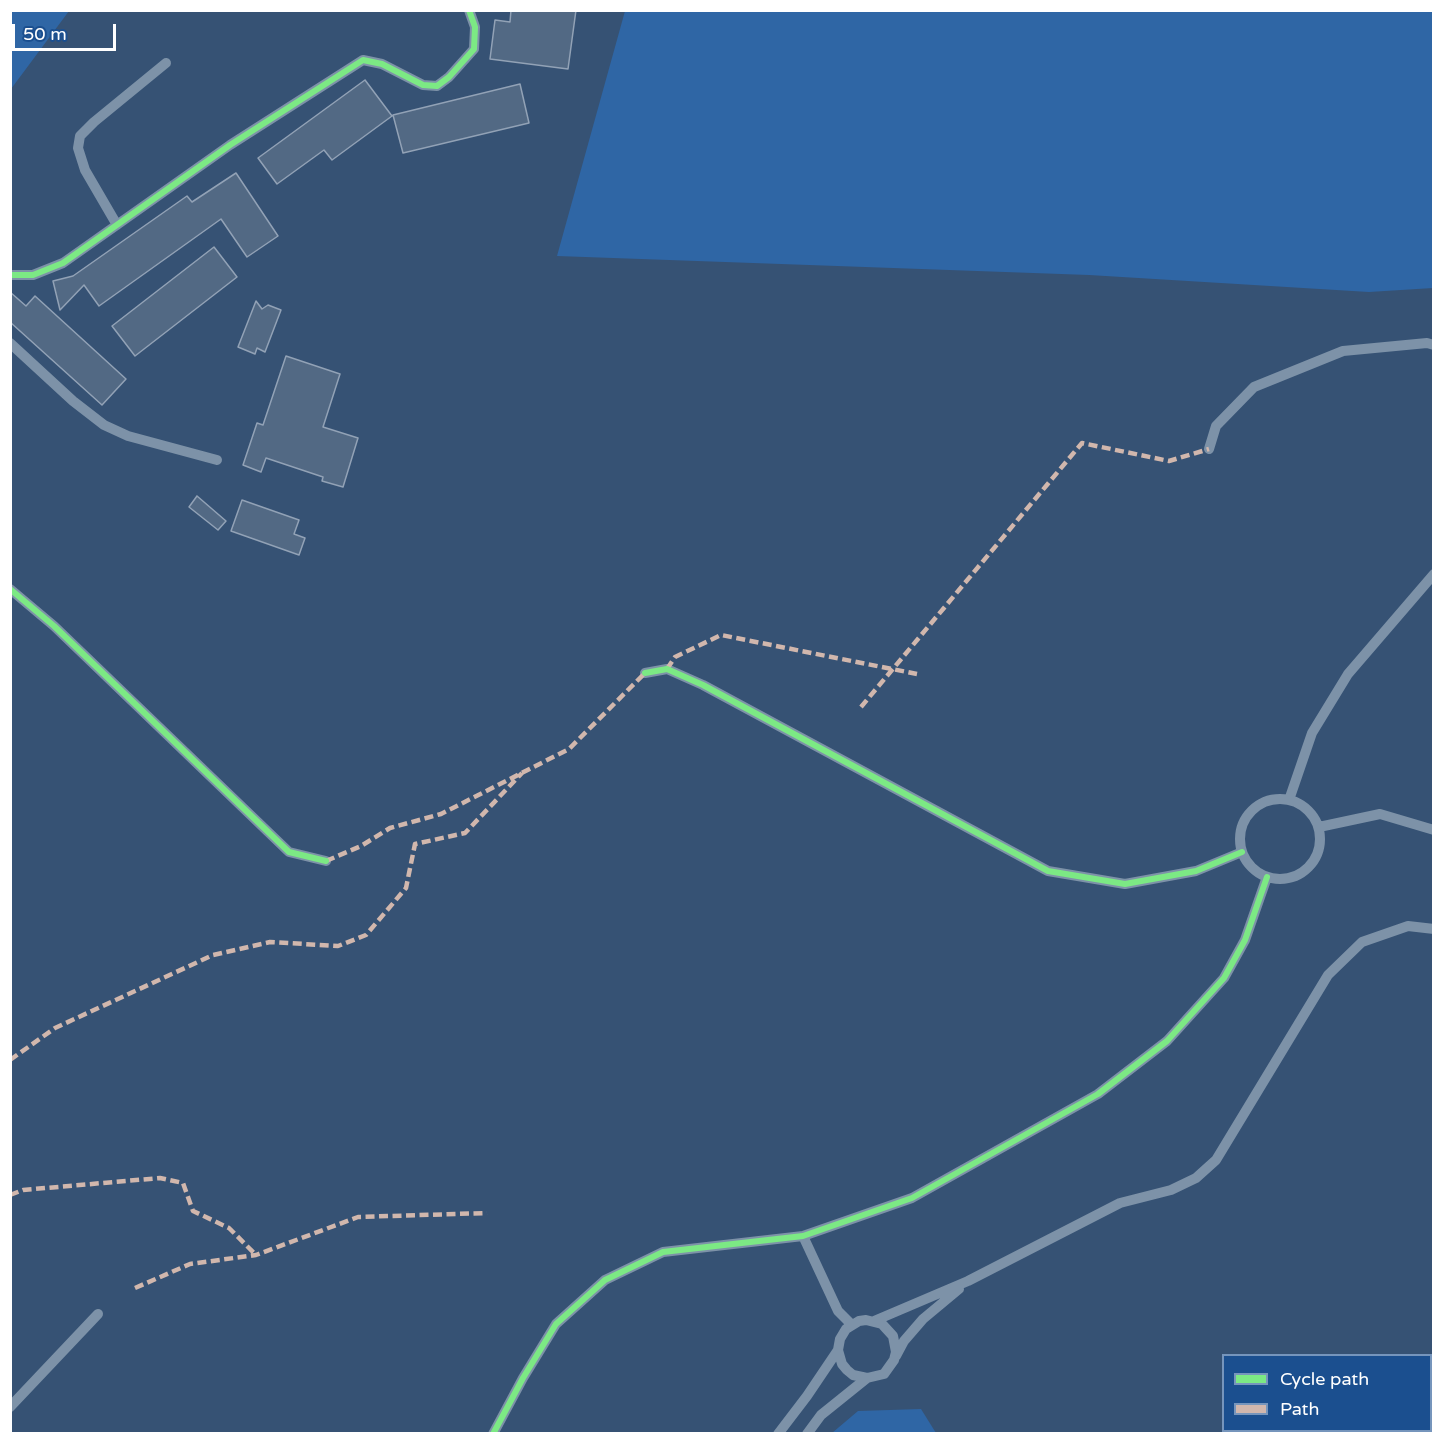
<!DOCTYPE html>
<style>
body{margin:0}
#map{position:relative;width:1444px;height:1444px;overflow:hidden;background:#365274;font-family:"Varela Round",sans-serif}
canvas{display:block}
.frame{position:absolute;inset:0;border:12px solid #fff;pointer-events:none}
.legend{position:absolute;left:1222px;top:1354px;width:210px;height:78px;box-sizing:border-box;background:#1b4f8f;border:2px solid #7695bc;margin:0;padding:8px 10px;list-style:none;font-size:18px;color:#fff}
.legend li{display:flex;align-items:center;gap:12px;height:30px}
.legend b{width:30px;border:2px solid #7695bc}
.scale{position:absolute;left:12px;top:24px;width:104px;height:27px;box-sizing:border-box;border:3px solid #fff;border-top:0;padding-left:8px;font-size:18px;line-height:21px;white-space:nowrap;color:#fff;-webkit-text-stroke:4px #1b4f8f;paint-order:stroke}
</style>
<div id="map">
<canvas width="1444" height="1444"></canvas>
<div class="frame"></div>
<ul class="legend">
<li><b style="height:8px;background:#7ce984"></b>Cycle path</li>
<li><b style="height:8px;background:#d1b7ad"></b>Path</li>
</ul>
<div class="scale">50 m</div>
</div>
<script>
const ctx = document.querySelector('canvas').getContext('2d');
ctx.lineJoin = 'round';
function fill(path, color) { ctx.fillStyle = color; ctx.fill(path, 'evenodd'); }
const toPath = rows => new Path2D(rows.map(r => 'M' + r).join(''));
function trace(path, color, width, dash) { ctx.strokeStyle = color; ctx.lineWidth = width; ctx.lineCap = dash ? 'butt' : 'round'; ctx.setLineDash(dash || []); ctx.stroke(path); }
fill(toPath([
 [11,10,69,11,11,89,10,11],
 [625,11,1433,11,1433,288,1369,292,1089,275,557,256],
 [921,1409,936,1433,832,1433,858,1411],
 [1433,1414,1433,1433,1296,1433,1317,1430,1430,1430,1431,1415]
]), '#2f66a5');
const building = toPath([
 [511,10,576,10,568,69,490,59,495,20,510,22,511,10],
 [365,80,392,116,332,160,324,150,277,184,258,158,365,80],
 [520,84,529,123,403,153,393,115,520,84],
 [236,173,278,236,247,257,221,219,99,306,84,285,60,310,53,281,73,276,187,196,192,202,236,173],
 [214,247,237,277,135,356,112,326,214,247],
 [10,292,26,306,35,296,126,379,102,405,10,322,10,292],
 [256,301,262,309,268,305,281,310,265,352,257,348,255,354,238,347,256,301],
 [286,356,340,374,323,427,358,438,343,487,322,481,323,477,266,458,261,472,243,465,257,423,263,425,286,356],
 [197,496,226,521,218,530,189,507,197,496],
 [242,500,299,520,294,534,305,538,299,555,231,531,242,500]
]);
fill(building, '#526984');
trace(building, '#92a2b6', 1.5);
trace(toPath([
 [117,225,85,170,78,148,80,136,94,122,166,63],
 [10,275,33,275,63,263,230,145,363,60,382,64,423,85,437,86,449,77,474,49,475,27,469,10],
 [10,343,73,401,104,425,128,436,217,460],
 [1209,449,1216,426,1254,387,1343,351,1427,343,1434,345],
 [10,589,54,626,289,852,326,861],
 [645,673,667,669,703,685,1048,871,1125,884,1196,871,1242,852],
 '1240 839a40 40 0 1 1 80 0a40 40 0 1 1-80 0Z',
 [1289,800,1312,733,1348,674,1434,574],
 [1319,827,1380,814,1434,830],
 [803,1236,838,1311,852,1325],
 [874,1321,968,1281,1120,1203,1171,1190,1196,1178,1216,1160,1328,975,1362,942,1408,926,1434,929],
 [896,1356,904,1341,923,1319,959,1289],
 [10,1407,98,1314],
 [493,1434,523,1378,556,1324,605,1280,663,1252,803,1236,912,1198,1098,1094,1167,1041,1224,978,1245,940,1267,877],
 [778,1434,807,1396,838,1350],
 [807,1434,821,1415,867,1378,884,1374,894,1360,896,1352,893,1336,882,1324,866,1320,859,1321,846,1329,840,1339,838,1350,842,1364,847,1370,853,1375,867,1378]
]), '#7d92a8', 10);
trace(toPath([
 [667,669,675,657,721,635,917,674],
 [861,707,1082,443,1169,461,1209,449],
 [326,861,361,846,390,828,441,814,569,749,645,673],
 [10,1060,55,1028,213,955,270,942,338,946,366,935,406,888,415,844,465,833,522,773],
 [10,1195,23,1190,160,1178,183,1183,193,1211,229,1228,256,1255],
 [135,1288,190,1264,256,1255,358,1217,487,1213]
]), '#d1b7ad', 4.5, [9, 4.5]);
trace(toPath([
 [10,275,33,275,63,263,230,145,363,60,382,64,423,85,437,86,449,77,474,49,475,27,469,10],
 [10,589,54,626,289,852,326,861],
 [645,673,667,669,703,685,1048,871,1125,884,1196,871,1242,852],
 [493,1434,523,1378,556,1324,605,1280,663,1252,803,1236,912,1198,1098,1094,1167,1041,1224,978,1245,940,1267,877]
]), '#7ce984', 6);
</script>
